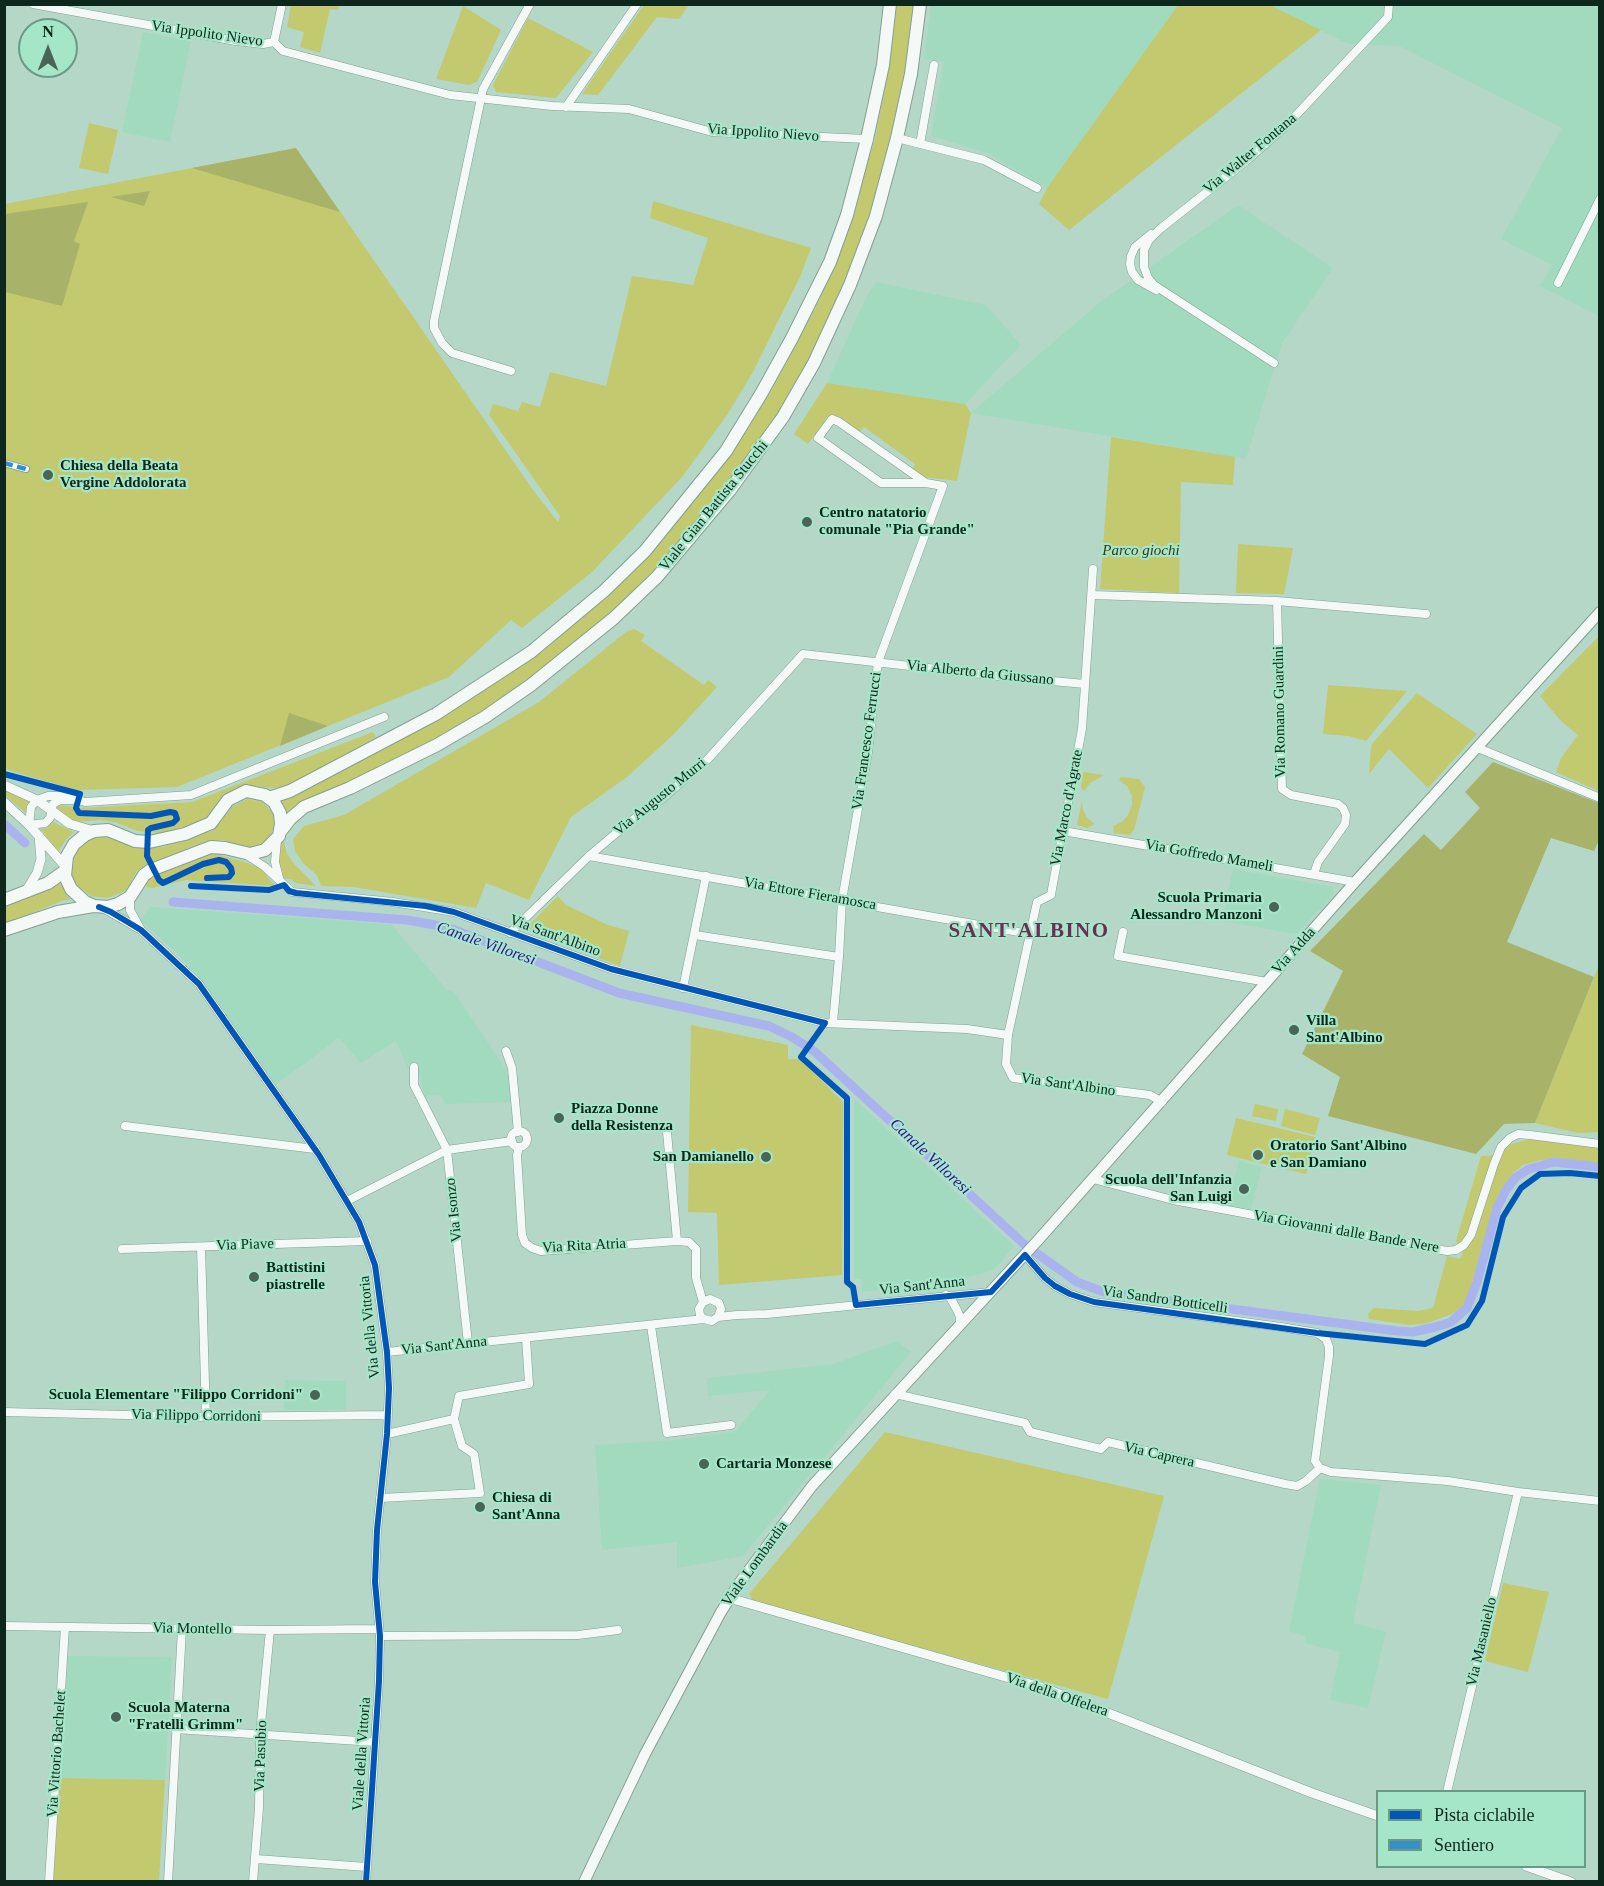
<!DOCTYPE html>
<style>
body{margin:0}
#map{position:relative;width:1604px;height:1886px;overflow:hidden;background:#b5d7c7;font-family:"Times New Roman",serif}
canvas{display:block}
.frame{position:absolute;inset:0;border:6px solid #0e271d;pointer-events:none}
.legend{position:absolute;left:1376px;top:1790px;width:210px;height:78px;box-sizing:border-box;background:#a6e6c8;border:2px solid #699a84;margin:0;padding:8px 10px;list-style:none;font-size:18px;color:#0e271d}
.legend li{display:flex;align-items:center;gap:12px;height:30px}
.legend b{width:30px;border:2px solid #699a84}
.north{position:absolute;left:18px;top:18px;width:60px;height:60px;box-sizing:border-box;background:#a6e6c8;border:2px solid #699a84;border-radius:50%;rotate:0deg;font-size:16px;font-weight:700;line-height:24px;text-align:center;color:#0e271d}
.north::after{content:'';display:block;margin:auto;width:21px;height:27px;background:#486558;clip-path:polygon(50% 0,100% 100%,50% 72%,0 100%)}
</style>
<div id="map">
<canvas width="1604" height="1886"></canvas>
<div class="frame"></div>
<ul class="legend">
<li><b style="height:8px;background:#0057b8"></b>Pista ciclabile</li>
<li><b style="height:8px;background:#358fca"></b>Sentiero</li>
</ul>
<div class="north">N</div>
</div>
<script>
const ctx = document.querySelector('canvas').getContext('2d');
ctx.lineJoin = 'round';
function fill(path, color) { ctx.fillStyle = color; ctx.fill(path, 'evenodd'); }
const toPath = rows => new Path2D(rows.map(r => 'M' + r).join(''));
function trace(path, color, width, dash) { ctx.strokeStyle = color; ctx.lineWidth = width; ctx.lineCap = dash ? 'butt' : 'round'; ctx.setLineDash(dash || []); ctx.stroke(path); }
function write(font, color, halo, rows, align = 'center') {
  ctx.font = font + ' "Times New Roman",serif'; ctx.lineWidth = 4.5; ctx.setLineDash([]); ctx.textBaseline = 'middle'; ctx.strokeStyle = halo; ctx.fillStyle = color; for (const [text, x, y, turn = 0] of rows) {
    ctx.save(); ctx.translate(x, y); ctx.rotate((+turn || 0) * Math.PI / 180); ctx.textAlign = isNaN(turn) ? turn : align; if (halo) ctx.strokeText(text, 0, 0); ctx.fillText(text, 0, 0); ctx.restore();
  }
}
fill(toPath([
 [931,5,1178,5,1047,188,988,153,931,136,944,62,924,59],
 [1270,5,1599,5,1599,316,1540,286,1552,265,1501,239,1562,128,1399,46,1348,44],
 [143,32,191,41,170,142,122,132],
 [1238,205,1333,268,1282,343,1246,459,971,413,1099,303],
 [876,282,986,305,1021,345,965,404,827,383,865,299],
 [1233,869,1333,887,1334,894,1297,934,1222,921],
 [150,907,391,924,447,990,454,992,497,1056,510,1079,512,1102,446,1104,440,1095,425,1096,418,1069,408,1069,396,1041,361,1063,339,1038,274,1086,213,996,178,954,140,920],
 [854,1099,1014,1246,994,1270,959,1280,862,1292,861,1279,854,1279],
 [1239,1161,1262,1167,1251,1209,1227,1206],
 [897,1341,911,1352,743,1556,677,1568,677,1542,602,1550,595,1445,675,1440,735,1432,770,1390,708,1396,707,1378,833,1364],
 [285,1380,346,1381,346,1410,284,1410],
 [1320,1479,1381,1485,1353,1623,1386,1632,1368,1708,1330,1700,1340,1652,1305,1643,1305,1636,1289,1631],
 [68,1656,172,1657,165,1780,60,1778]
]), '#a2dac0');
fill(toPath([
 [291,5,339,5,338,10,330,9,320,53,300,47,304,32,287,27],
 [644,5,689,5,679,19,657,17,598,95,582,94],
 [897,5,915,5,904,86,880,188,860,247,834,309,802,373,761,440,710,510,624,602,558,659,475,716,388,764,287,812,280,800,466,702,549,644,727,457,770,393,785,365,818,303,843,241,875,139,889,67],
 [1178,5,1270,5,1321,30,1069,230,1039,204,1047,188],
 [463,6,501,30,477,82,469,85,436,79],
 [528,18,593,52,556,98,496,92,493,85],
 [89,123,118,130,108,174,79,168],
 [296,148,533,490,558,522,560,516,489,415,493,404,518,411,522,402,540,407,550,372,606,386,632,276,693,285,708,238,650,218,653,201,811,248,800,277,753,372,727,415,682,477,592,572,522,628,511,620,449,677,177,787,76,790,5,769,5,204],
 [827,383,965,404,971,413,957,481,924,477,912,470,915,464,864,427,860,432,839,417,828,416,808,444,794,434],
 [1111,437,1235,457,1233,485,1181,482,1179,593,1100,589],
 [1238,544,1293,548,1284,594,1236,593],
 [634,629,645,635,641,641,704,685,708,680,717,687,673,735,627,777,571,817,529,900,486,883,476,908,354,887,321,886,317,875,303,863,295,851,293,839,304,826,344,815,539,702,626,632],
 [1599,636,1599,791,1556,772,1561,758,1578,735,1561,721,1540,696],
 [1328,685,1407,691,1366,741,1349,736,1323,734],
 [1417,693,1477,734,1428,788,1389,749,1369,774,1371,745],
 [373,732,376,737,290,785,274,788,246,786,232,790,222,797,206,818,194,824,160,833,138,831,115,822,100,820,75,822,55,808,59,805,80,808,192,802],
 [1083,772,1104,775,1090,783,1084,791,1081,788],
 [1121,777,1139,779,1145,787,1134,830,1130,835,1114,833,1113,826,1122,822,1128,815,1132,805,1132,796,1127,786,1119,780],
 [5,790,31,802,26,807,26,813,5,795],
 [247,799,263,802,274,815,275,823,270,838,257,847,242,847,223,840,206,841,145,865,137,871,129,886,123,892,107,898,91,896,78,886,73,879,70,867,75,848,99,833,141,848,163,847,214,830,232,807],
 [1082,800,1083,810,1087,818,1095,824,1087,828,1077,825],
 [53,822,74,832,67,838,58,852,40,828,47,828],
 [279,841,284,842,287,854,296,866,316,886,296,883,291,879,287,879,282,876,279,866],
 [214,853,260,867,275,886,186,880,152,888,147,887,145,883,155,874,205,855],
 [59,879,70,900,64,900,5,924,5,907,52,887],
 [558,896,566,905,608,925,629,931,620,966,524,930],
 [1599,965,1599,1132,1578,1133,1535,1123],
 [691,1025,788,1045,788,1059,800,1059,843,1102,842,1275,719,1285,717,1213,688,1212],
 [1255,1104,1278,1109,1276,1121,1252,1116],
 [1285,1109,1320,1118,1315,1135,1281,1126],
 [1236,1118,1315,1137,1306,1174,1227,1155],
 [1533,1138,1599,1148,1599,1163,1567,1159,1541,1160,1523,1165,1513,1173,1502,1189,1495,1204,1469,1293,1463,1306,1452,1314,1427,1323,1410,1325,1369,1319,1368,1314,1374,1308,1418,1311,1433,1308,1447,1256,1460,1259,1463,1253,1456,1241,1481,1156,1499,1155,1507,1145],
 [885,1432,1164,1496,1108,1699,755,1603,749,1594],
 [1503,1583,1549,1592,1528,1672,1485,1661],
 [60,1778,165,1780,159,1881,53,1881]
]), '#c2c96e');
fill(toPath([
 [296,148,340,212,192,168],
 [150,191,144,206,111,197],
 [88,202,74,241,80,244,62,306,5,292,5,214],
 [289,713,328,726,280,746],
 [1493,762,1599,803,1599,840,1594,851,1551,838,1507,942,1594,977,1535,1123,1504,1124,1476,1154,1328,1116,1340,1077,1302,1054,1343,971,1310,951,1424,834,1441,850,1480,808,1465,792]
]), '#a9b269');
trace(toPath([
 [4,824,25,843],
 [173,902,407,920,447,927,619,993,769,1026,792,1037,814,1051,1025,1245,1077,1282,1104,1292,1397,1331,1413,1332,1439,1326,1451,1322,1467,1308,1477,1282,1497,1208,1506,1190,1516,1177,1529,1169,1554,1162,1600,1167]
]), '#a9b3ee', 9);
const pedestrian = toPath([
 [4,463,26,469]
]);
const minor = toPath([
 [33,4,236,41,263,44,274,42],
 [274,42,283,51,450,95,552,106,629,109,712,132,867,139],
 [274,42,282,4],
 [566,107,637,4],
 [897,138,984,160,1037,188],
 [920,144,934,65],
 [1151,234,1135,247,1131,256,1130,264,1132,272,1138,280,1156,290],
 [1558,283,1600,199],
 [1274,363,1154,285,1148,278,1144,267,1144,250,1149,240,1160,229,1246,161,1286,126,1388,17,1389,4],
 [511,371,452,353,442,343,434,328,434,321,483,89,530,4],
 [1093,569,1082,729,1052,889,1051,895,1037,902,1008,1035,1006,1064,1013,1078,1150,1095,1162,1102],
 [1092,595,1277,601,1426,614],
 [1277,601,1282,789,1291,795,1338,804,1343,808,1346,815,1345,824,1318,862,1314,874],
 [1478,748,1600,798],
 [72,800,60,800,53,804,50,818,45,823,29,825,31,807,37,800,48,796,63,796,85,802,191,795,384,717],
 [1063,831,1355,882],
 [277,840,275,862,279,878],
 [245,854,265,867,292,892,393,902,454,912,611,969,825,1023,967,1029,1008,1035],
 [589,856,1030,934],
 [130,897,130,910,141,930],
 [103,908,141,930,199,984,319,1155,359,1222,375,1265,387,1352,389,1388,387,1434,377,1530,375,1582,380,1636,379,1681,366,1882],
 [1123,932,1118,956,1267,982],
 [510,933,589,856,627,824,663,798,708,759,803,654,1008,677,1085,684],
 [695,935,839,957],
 [683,988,706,876],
 [833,1023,839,957,842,900,868,752,878,662,943,486,926,483,881,483,818,438,832,419,839,422,926,483],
 [506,1051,512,1068,518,1132],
 [414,1067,414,1085,447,1150,468,1343],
 [125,1126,315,1149],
 '511 1139a8 8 0 1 1 16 0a8 8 0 1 1-16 0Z',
 [667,1132,677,1241],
 [519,1147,517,1155,522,1235,525,1243,532,1248,541,1251,677,1241,689,1242,696,1249,696,1278,703,1302],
 [1093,1179,1173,1200,1447,1251,1456,1250,1464,1245,1471,1235,1494,1164,1501,1147,1510,1138,1518,1134,1530,1135,1600,1144],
 [347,1201,447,1150,512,1141],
 [201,1247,206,1417],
 [122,1249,367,1241],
 [1025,1255,1045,1278,1055,1286,1070,1294,1094,1302,1281,1327,1317,1333,1326,1339,1329,1347,1329,1356,1315,1461,1320,1468,1331,1472,1448,1481,1518,1492,1600,1501],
 [946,1295,951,1299,957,1310,960,1317,960,1325],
 [718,1317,721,1309,719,1303,710,1299,703,1302,699,1309,700,1315,704,1319,712,1321,718,1317,737,1315,767,1314,991,1292],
 [651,1326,667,1433,731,1425],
 [387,1352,704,1319],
 [895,1394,1025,1423,1030,1432,1101,1449,1108,1442,1285,1484,1297,1486,1306,1481,1320,1468],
 [4,1412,206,1417,388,1415],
 [387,1434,454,1419],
 [380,1498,480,1493,474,1454,462,1446,454,1419,459,1396,529,1384,526,1338],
 [4,1626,270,1630,379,1629],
 [380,1636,578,1635,618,1630],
 [175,1729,375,1742],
 [1447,1792,1518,1492],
 [256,1859,367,1867],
 [49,1882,65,1627],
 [168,1882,182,1629],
 [253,1882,259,1808,260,1734,270,1630]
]);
const tertiary = toPath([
 [4,785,37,800,70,824,94,831],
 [4,802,29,825,65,866],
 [26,891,37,873,41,859,39,836],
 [729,1598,1044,1688,1312,1793,1378,1816],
 [1526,1866,1571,1882]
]);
const secondary = toPath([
 [584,1882,645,1754,721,1612,740,1582,812,1486,1040,1238,1355,882,1600,612]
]);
const primary = toPath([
 [246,791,265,795,274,802,280,813,281,824,279,836,265,850,250,854,225,848,211,847,151,870,144,875,130,897,118,904,108,907,94,906,85,902,71,889,65,876,67,856,74,844,85,835,94,831,108,830,135,841,149,842,185,834,211,823,228,800,246,791],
 [269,798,290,791,436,714,531,652,604,591,645,551,726,451,761,394,792,338,830,262,847,215,867,139,883,65,890,4],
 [280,832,290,819,304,807,350,788,437,745,485,717,531,685,614,618,657,577,730,490,783,417,814,363,850,285,876,216,897,138,911,74,920,4],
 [4,900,48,883,65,871],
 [4,930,58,912,93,906]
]);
trace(pedestrian, '#849f92', 8);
trace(minor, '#849f92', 9);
trace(tertiary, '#849f92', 10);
trace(secondary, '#849f92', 12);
trace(primary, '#849f92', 14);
trace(pedestrian, '#f4f9f7', 6);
trace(minor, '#f4f9f7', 8);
trace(tertiary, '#f4f9f7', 9);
trace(secondary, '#f4f9f7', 10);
trace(primary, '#f4f9f7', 12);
trace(toPath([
 [4,463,26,469]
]), '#358fca', 4.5, [9, 4.5]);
trace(toPath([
 [4,774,80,794,76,808,79,813,151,816,170,812,175,813,177,819,173,823,151,828,148,830,147,856,159,880,163,883,203,864,219,860,226,862,231,868,232,873,229,877,207,878],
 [191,886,269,890,284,885,289,891,296,893,426,906,454,912,611,969,825,1023,801,1057,847,1098,847,1282,853,1287,856,1305,991,1292,1025,1255,1045,1278,1055,1286,1070,1294,1094,1302,1317,1333,1425,1344,1467,1325,1482,1301,1503,1217,1521,1188,1540,1174,1570,1173,1600,1176],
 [99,907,111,912,141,930,199,984,319,1155,359,1222,375,1265,387,1352,389,1388,387,1434,377,1530,375,1582,380,1636,379,1681,366,1882]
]), '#0057b8', 6);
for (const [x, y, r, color] of [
 [48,475,6,"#486558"],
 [807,522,6,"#486558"],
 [1274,907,6,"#486558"],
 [1294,1030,6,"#486558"],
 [559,1118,6,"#486558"],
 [1258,1155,6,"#486558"],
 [766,1157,6,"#486558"],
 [1244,1189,6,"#486558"],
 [254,1277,6,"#486558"],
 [315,1395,6,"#486558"],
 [704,1464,6,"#486558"],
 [480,1507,6,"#486558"],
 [116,1717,6,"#486558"]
]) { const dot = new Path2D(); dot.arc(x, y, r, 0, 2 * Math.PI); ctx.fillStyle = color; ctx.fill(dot); trace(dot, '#a6e6c8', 2); }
write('15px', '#0e271d', '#a6e6c8', [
 ["Via Ippolito Nievo",207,34,8],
 ["Via Ippolito Nievo",763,133,4],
 ["Via Walter Fontana",1250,154,-40],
 ["Viale Gian Battista Stucchi",714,506,-51],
 ["Via Alberto da Giussano",980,673,6],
 ["Via Romano Guardini",1280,712,-91],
 ["Via Francesco Ferrucci",867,741,-82],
 ["Via Augusto Murri",660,797,-39],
 ["Via Marco d'Agrate",1067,808,-79],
 ["Via Goffredo Mameli",1209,856,10],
 ["Via Ettore Fieramosca",810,894,10],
 ["Via Sant'Albino",555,936,20],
 ["Via Adda",1294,951,-48],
 ["Via Sant'Albino",1068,1085,8],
 ["Via Isonzo",454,1210,-96],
 ["Via Giovanni dalle Bande Nere",1346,1232,10],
 ["Via Piave",245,1245,-2],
 ["Via Rita Atria",584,1246,-3],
 ["Via Sant'Anna",922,1286,-6],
 ["Via Sandro Botticelli",1165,1300,8],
 ["Via della Vittoria",370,1327,-96],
 ["Via Sant'Anna",444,1346,-6],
 ["Via Filippo Corridoni",196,1416,1],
 ["Via Caprera",1159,1455,13],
 ["Viale Lombardia",755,1564,-54],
 ["Via Montello",192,1629,1],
 ["Via Masaniello",1482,1642,-77],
 ["Via della Offelera",1057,1695,19],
 ["Via Vittorio Bachelet",57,1754,-86],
 ["Viale della Vittoria",362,1754,-86],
 ["Via Pasubio",261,1756,-88]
]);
write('bold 15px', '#0e271d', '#a6e6c8', [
 ["Chiesa della Beata",60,466],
 ["Vergine Addolorata",60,483],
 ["Centro natatorio",819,513],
 ["comunale \"Pia Grande\"",819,530],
 ["Scuola Primaria",1262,898,"right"],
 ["Alessandro Manzoni",1262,915,"right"],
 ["Villa",1306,1021],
 ["Sant'Albino",1306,1038],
 ["Piazza Donne",571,1109],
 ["della Resistenza",571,1126],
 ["Oratorio Sant'Albino",1270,1146],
 ["e San Damiano",1270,1163],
 ["San Damianello",754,1157,"right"],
 ["Scuola dell'Infanzia",1232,1180,"right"],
 ["San Luigi",1232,1197,"right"],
 ["Battistini",266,1268],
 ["piastrelle",266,1285],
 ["Scuola Elementare \"Filippo Corridoni\"",303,1395,"right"],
 ["Cartaria Monzese",716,1464],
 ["Chiesa di",492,1498],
 ["Sant'Anna",492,1515],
 ["Scuola Materna",128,1708],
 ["\"Fratelli Grimm\"",128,1725]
], 'left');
write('italic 15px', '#39371f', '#a6e6c8', [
 ["Parco giochi",1141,551]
]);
write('italic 16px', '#360a95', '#a6e6c8', [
 ["Canale Villoresi",486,944,19],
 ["Canale Villoresi",930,1157,43]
]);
ctx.letterSpacing = '1.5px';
write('bold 21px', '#6b2e55', '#a6e6c8', [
 ["SANT'ALBINO",1029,932]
]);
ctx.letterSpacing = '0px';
</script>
